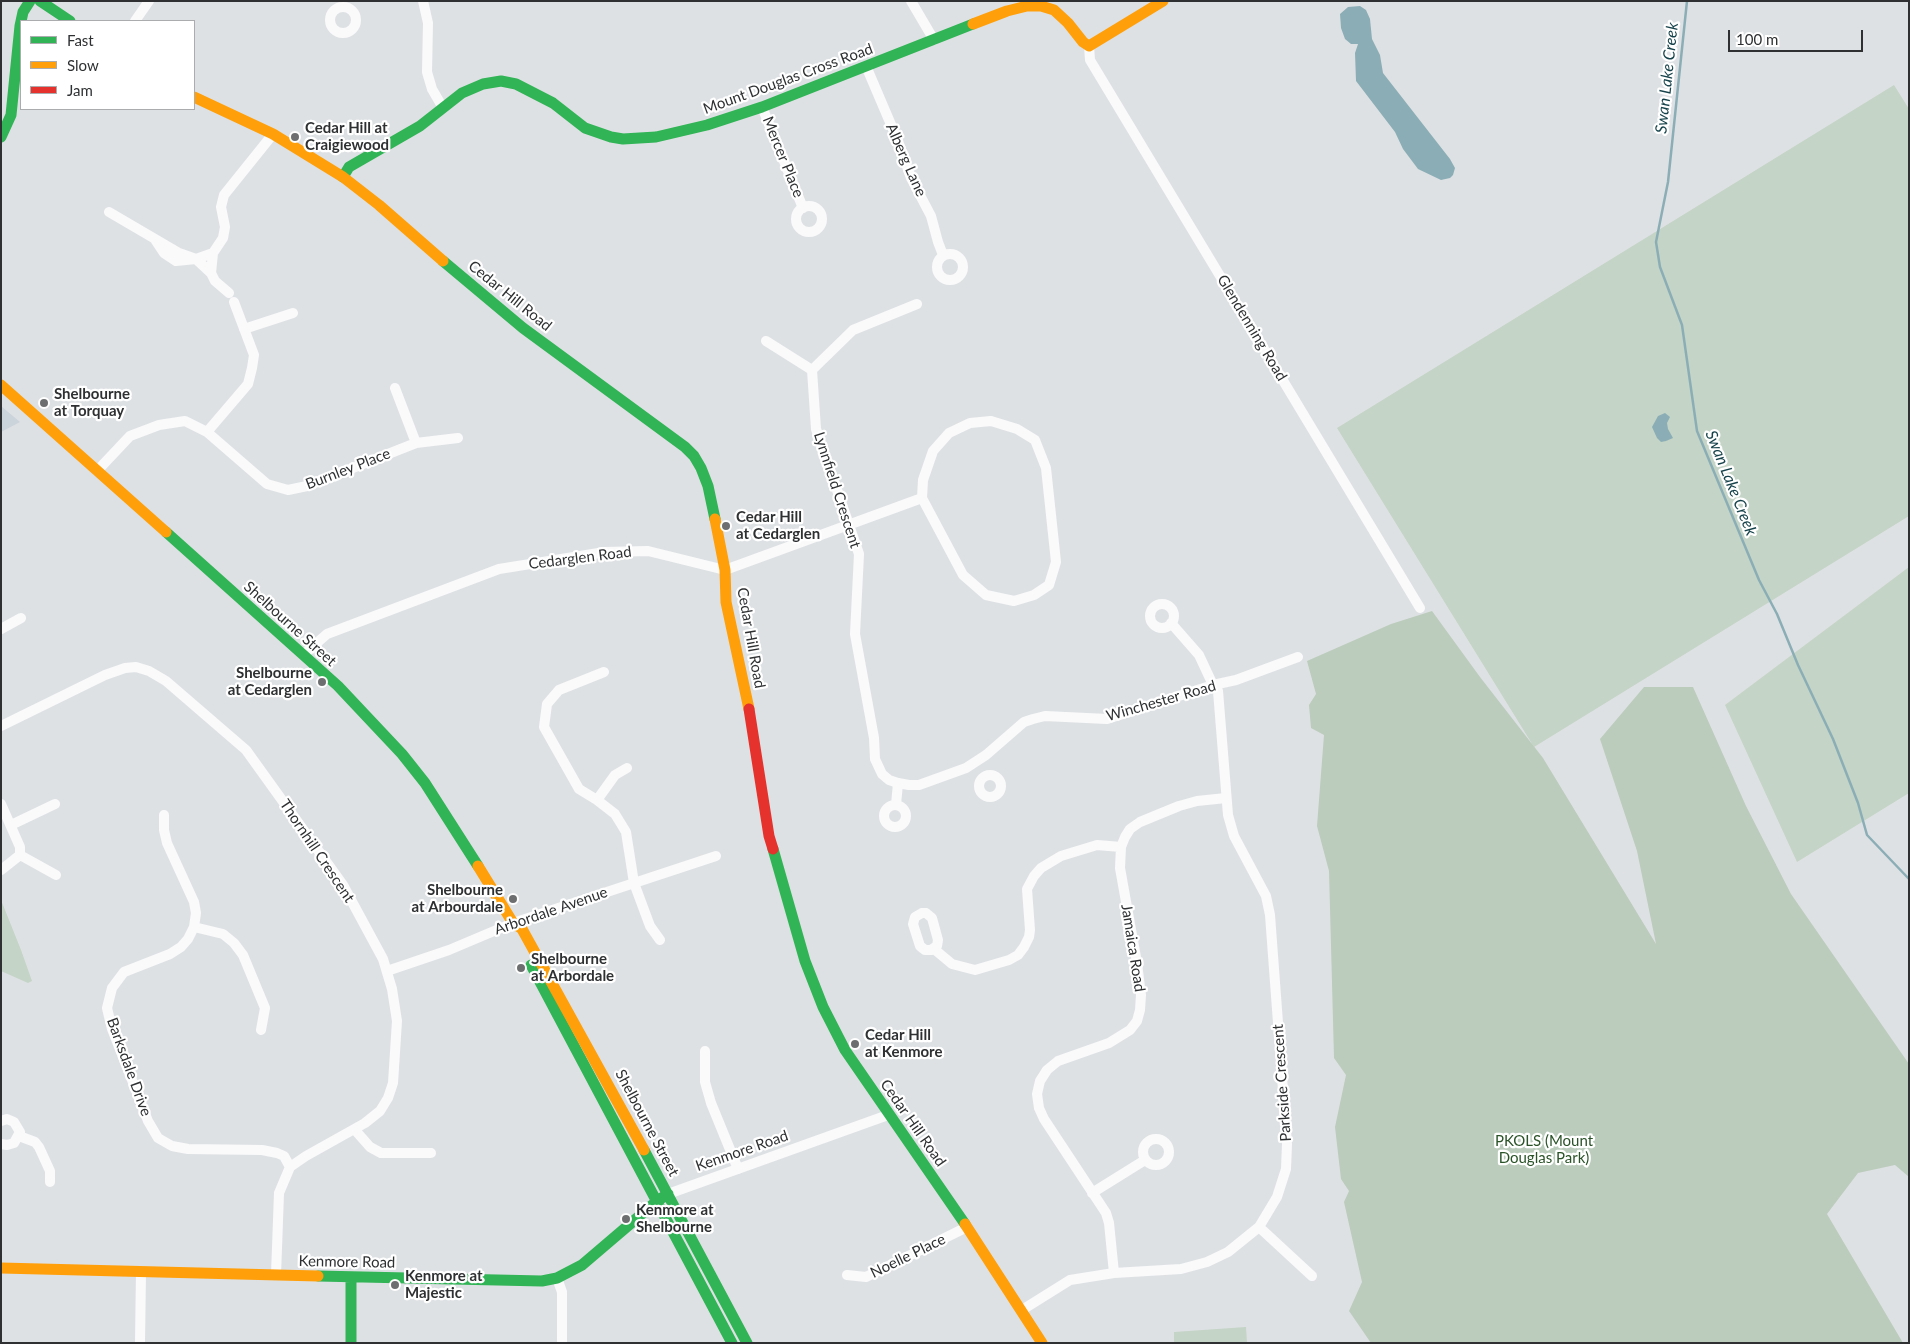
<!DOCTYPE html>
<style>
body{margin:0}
#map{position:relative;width:1910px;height:1344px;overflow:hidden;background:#dee1e4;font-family:Lato,sans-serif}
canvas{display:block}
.frame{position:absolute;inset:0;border:2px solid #2e3032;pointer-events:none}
.legend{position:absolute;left:20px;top:20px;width:175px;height:90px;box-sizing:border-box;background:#fff;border:1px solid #abacad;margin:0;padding:6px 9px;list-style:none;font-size:15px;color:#2e3032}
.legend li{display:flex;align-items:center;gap:10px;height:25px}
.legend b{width:25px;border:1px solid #abacad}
.scale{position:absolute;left:1728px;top:30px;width:135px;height:22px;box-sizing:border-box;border:2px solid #2e3032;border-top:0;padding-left:6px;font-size:15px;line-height:18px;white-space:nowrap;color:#2e3032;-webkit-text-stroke:4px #fff;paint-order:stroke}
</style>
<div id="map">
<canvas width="1910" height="1344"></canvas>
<div class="frame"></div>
<ul class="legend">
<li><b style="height:6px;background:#30b455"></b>Fast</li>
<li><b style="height:6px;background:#ff9f0a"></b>Slow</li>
<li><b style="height:6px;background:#e5322d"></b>Jam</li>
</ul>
<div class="scale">100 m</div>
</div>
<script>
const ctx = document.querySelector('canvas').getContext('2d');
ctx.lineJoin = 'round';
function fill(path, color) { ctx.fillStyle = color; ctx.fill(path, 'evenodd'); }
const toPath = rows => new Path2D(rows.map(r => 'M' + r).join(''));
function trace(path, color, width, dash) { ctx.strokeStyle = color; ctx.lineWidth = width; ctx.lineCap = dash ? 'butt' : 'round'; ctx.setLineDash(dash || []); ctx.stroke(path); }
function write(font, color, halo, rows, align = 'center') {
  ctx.font = font + ' Lato,sans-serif'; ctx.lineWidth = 4.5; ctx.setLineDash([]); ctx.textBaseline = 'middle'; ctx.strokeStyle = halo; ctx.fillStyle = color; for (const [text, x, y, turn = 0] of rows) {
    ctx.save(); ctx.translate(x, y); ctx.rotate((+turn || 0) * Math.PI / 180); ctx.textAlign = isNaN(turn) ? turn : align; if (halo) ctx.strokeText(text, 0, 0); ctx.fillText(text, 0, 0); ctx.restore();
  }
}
fill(toPath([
 [1,406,20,422,1,432]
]), '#cbd3db');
fill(toPath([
 [1894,85,1909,109,1909,516,1534,747,1337,428],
 [1909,567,1909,793,1797,862,1725,705],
 [1,900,21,950,32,981,28,983,1,971],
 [1246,1327,1247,1343,1174,1343,1174,1332]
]), '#c4d4c6');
fill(toPath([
 [1432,611,1480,677,1543,758,1656,944,1637,851,1600,739,1644,687,1693,687,1746,806,1791,894,1909,1064,1909,1177,1895,1165,1858,1173,1827,1214,1903,1343,1371,1343,1349,1311,1362,1282,1344,1202,1349,1191,1341,1179,1335,1127,1346,1075,1334,1058,1329,871,1317,826,1324,735,1311,728,1309,705,1316,694,1307,661,1391,624]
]), '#bbccbc');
fill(toPath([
 [1360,6,1366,10,1370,19,1372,39,1380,55,1383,73,1450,159,1455,168,1453,175,1450,178,1441,180,1418,169,1403,149,1395,132,1356,81,1355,53,1358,44,1351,44,1345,39,1341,28,1340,14,1348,7],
 [1665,413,1670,417,1667,423,1668,429,1673,438,1666,441,1661,442,1657,438,1652,427,1658,416]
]), '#8baeb6');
trace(toPath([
 [1687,1,1668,182,1656,242,1660,267,1682,325,1697,431,1759,580,1777,614,1798,665,1833,739,1858,803,1867,835,1909,879]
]), '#8baeb6', 2.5);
trace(toPath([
 [423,1,428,23,427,72,432,89,443,108],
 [911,1,934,40],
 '330 20a13 13 0 1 1 26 0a13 13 0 1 1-26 0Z',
 [135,21,149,1],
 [1089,46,1090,60,1420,608],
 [866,66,898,141,911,178,931,216,938,242,943,255],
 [762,107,803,208],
 '796 219a13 13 0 1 1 26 0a13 13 0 1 1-26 0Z',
 [109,212,179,253,196,259,211,273,215,281,229,293],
 [156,241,164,253,176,261,196,259,213,253],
 '937 267a13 13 0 1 1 26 0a13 13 0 1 1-26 0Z',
 [211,273,213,253,223,238,225,227,221,207,224,195,273,134],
 [917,304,853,330,812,370,816,429,859,554,855,634,874,738,875,759,882,774,889,780,898,783,909,785,919,785,966,768,986,755,1024,722,1033,719,1045,716,1107,719,1213,685,1236,680,1298,657],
 [244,329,293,313],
 [766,341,812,370],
 [395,388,416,443],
 [991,421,1017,429,1035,440,1046,468,1056,562,1049,585,1034,595,1014,601,986,595,963,575,922,498,923,480,933,451,949,433,970,423,991,421],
 [207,432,248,384,252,368,254,355,234,302],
 [97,471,130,436,159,425,185,421,207,432,267,484,288,490,307,486,416,443,458,438],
 '1150 616a12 12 0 1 1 24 0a12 12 0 1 1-24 0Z',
 [1,629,21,618],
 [303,655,327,634,499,569,605,552,648,551,725,570,922,498],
 [604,672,559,690,547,704,544,727,579,789,597,800,615,814,626,832,634,883,650,926,660,940],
 [1,726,105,675,125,668,136,667,149,671,166,681,246,750,343,885,383,959,392,989,397,1021,393,1083,388,1098,380,1111,365,1123,306,1156,290,1167,279,1193,276,1275],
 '979 786a11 11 0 1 1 22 0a11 11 0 1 1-22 0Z',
 [597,800,615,775,627,768],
 [1,804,20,847,20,855,1,870],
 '884 816a11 11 0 1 1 22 0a11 11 0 1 1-22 0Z',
 [896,805,898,783],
 [164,815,164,830,167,843,194,902,196,913,194,927,188,939,181,947,170,954,124,972,112,988,107,1008,112,1029,148,1121,158,1138,172,1146,188,1149,262,1150,277,1153,284,1156,290,1167],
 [11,825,55,804],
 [20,855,56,875],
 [922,913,926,913,932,918,938,940,937,946,931,950,925,950,920,946,913,924,915,917,922,913],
 [194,927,223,934,234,943,243,955,265,1008,261,1030],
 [934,949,952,964,975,970,1009,960,1018,955,1024,947,1029,937,1030,930,1027,889,1034,876,1041,868,1061,856,1097,845,1121,847],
 [387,971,449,950,513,923,716,856],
 [705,1051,705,1082,711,1103,738,1169],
 [1,1121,7,1119,14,1122,20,1132,14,1143,7,1145,1,1144],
 [355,1130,370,1147,381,1153,431,1153],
 [19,1136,35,1142,39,1147,50,1171,50,1182],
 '1143 1152a13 13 0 1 1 26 0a13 13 0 1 1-26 0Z',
 [1092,1193,1145,1160],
 [668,1194,888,1115],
 [1259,1227,1312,1276],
 [1114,1273,1109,1223,1106,1213,1044,1119,1039,1108,1037,1094,1040,1081,1047,1070,1058,1061,1109,1043,1130,1030,1137,1021,1140,1010,1141,995,1137,963,1120,868,1121,847,1125,837,1130,829,1140,822,1179,806,1197,801,1226,798],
 [847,1275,866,1277,967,1227],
 [557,1278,562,1292,562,1343],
 [1022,1310,1070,1280,1114,1273,1181,1269,1207,1262,1228,1252,1259,1227,1277,1197,1286,1169,1287,1144,1270,915,1266,896,1234,836,1228,815,1218,691,1213,685,1199,655,1171,623],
 [140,1343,141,1272]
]), '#fafafb', 10);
trace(toPath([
 [40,1,70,21],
 [1,137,11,115,20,26,23,12,30,1],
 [343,177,349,167,420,126,462,93,483,84,501,81,516,84,553,103,585,128,611,137,623,139,656,137,707,125,762,107,973,24],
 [443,261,523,328,685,447,694,456,701,468,708,486,715,519],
 [166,532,338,686,402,754,425,783,478,866],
 [773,849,805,961,823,1007,845,1050,965,1224],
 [531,965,732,1343],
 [644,1150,747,1343],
 [318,1276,542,1281,557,1278,582,1265,657,1201,668,1194],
 [351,1277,351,1343]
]), '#30b455', 11);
trace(toPath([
 [973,24,1007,11,1027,6,1041,6,1054,10,1068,23,1083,42,1089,46,1163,1],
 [194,97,273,134,343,177,379,205,443,261],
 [1,385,166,532],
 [715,519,725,570,726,602,749,709],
 [478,866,513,923,522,929,644,1150],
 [965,1224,1042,1343],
 [1,1268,318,1276]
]), '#ff9f0a', 11);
trace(toPath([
 [749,709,769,836,773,849]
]), '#e5322d', 11);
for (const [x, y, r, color] of [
 [295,137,5,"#6c6e70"],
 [44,403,5,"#6c6e70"],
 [726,526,5,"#6c6e70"],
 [322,682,5,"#6c6e70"],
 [513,899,5,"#6c6e70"],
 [521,968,5,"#6c6e70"],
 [855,1044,5,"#6c6e70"],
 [626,1219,5,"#6c6e70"],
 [395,1285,5,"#6c6e70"]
]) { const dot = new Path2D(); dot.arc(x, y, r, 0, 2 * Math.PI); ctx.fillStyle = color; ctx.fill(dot); trace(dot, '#fff', 2); }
write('15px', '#2e3032', '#fff', [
 ["Mount Douglas Cross Road",788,79,-20],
 ["Mercer Place",783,157,68],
 ["Alberg Lane",906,160,66],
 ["Cedar Hill Road",510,296,39],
 ["Glendenning Road",1252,328,59],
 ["Burnley Place",348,469,-21],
 ["Lynnfield Crescent",837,490,72],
 ["Cedarglen Road",580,558,-7],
 ["Shelbourne Street",290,624,42],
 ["Cedar Hill Road",751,638,80],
 ["Winchester Road",1161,701,-16],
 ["Thornhill Crescent",317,851,56],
 ["Arbordale Avenue",551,911,-19],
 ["Jamaica Road",1133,948,81],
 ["Barksdale Drive",129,1067,70],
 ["Parkside Crescent",1282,1083,-94],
 ["Shelbourne Street",647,1123,62],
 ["Cedar Hill Road",913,1123,55],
 ["Kenmore Road",742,1151,-19],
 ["Noelle Place",908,1256,-26],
 ["Kenmore Road",347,1262,1]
]);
write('bold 15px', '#2e3032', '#fff', [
 ["Cedar Hill at",305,128],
 ["Craigiewood",305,145],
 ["Shelbourne",54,394],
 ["at Torquay",54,411],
 ["Cedar Hill",736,517],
 ["at Cedarglen",736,534],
 ["Shelbourne",312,673,"right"],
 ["at Cedarglen",312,690,"right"],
 ["Shelbourne",503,890,"right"],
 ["at Arbourdale",503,907,"right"],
 ["Shelbourne",531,959],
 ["at Arbordale",531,976],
 ["Cedar Hill",865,1035],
 ["at Kenmore",865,1052],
 ["Kenmore at",636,1210],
 ["Shelbourne",636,1227],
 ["Kenmore at",405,1276],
 ["Majestic",405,1293]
], 'left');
write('15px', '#2a5328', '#fff', [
 ["PKOLS (Mount",1544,1141],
 ["Douglas Park)",1544,1158]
]);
write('italic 16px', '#16434b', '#fff', [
 ["Swan Lake Creek",1667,78,-84],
 ["Swan Lake Creek",1731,483,68]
]);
</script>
